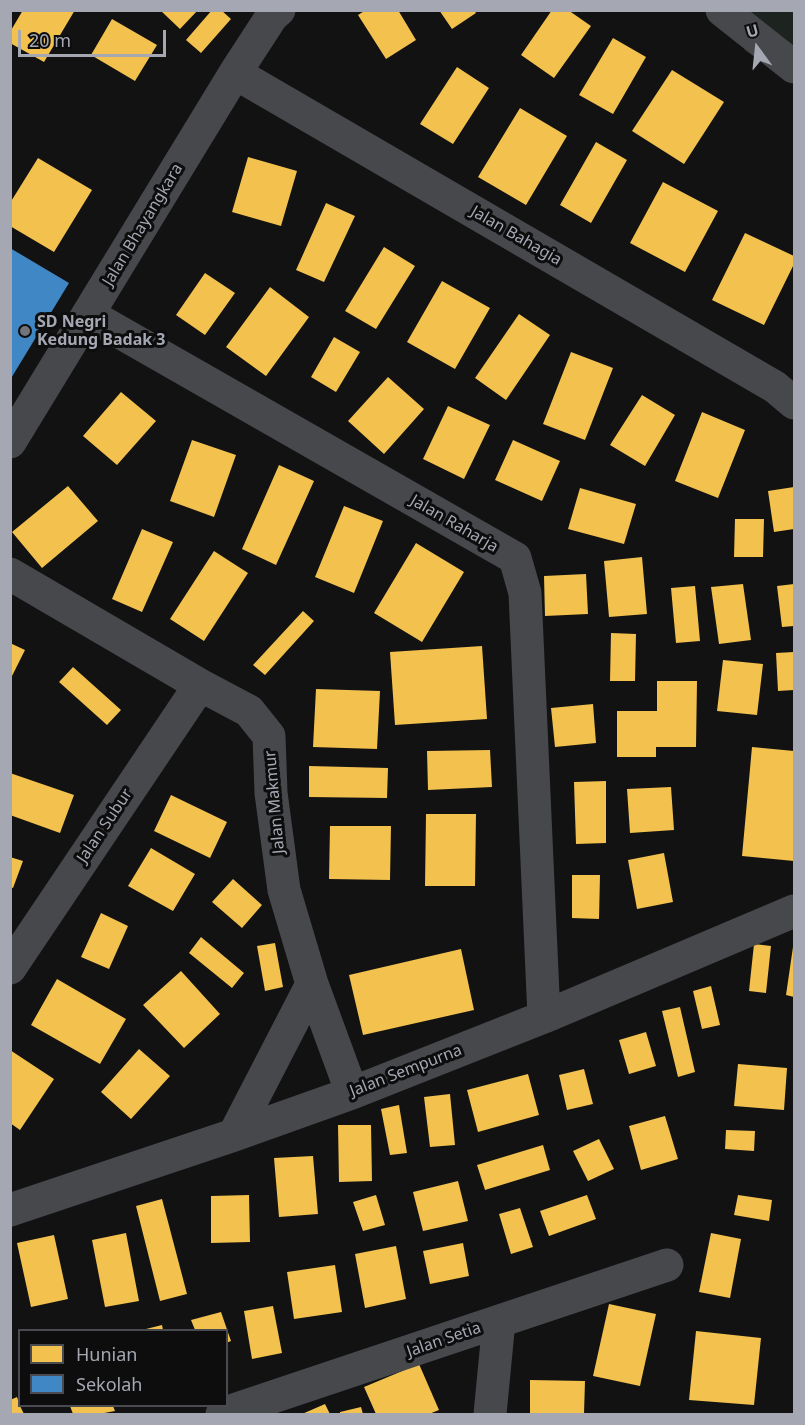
<!DOCTYPE html>
<style>
body{margin:0}
#map{position:relative;width:805px;height:1425px;overflow:hidden;background:#121213;font-family:"Noto Sans",sans-serif}
canvas{display:block}
.frame{position:absolute;inset:0;border:12px solid #a5a8b3;pointer-events:none}
.legend{position:absolute;left:18px;top:1329px;width:210px;height:78px;box-sizing:border-box;background:#0d0d0e;border:2px solid #4a4b50;margin:0;padding:8px 10px;list-style:none;font-size:18px;color:#a5a8b3}
.legend li{display:flex;align-items:center;gap:12px;height:30px}
.legend b{width:30px;border:2px solid #4a4b50}
.north{position:absolute;left:727px;top:18px;width:60px;height:60px;-webkit-text-stroke:4px #0d0d0e;paint-order:stroke;rotate:345deg;font-size:16px;font-weight:700;line-height:24px;text-align:center;color:#a5a8b3}
.north::after{content:'';display:block;margin:auto;width:21px;height:27px;background:#a5a8b3;clip-path:polygon(50% 0,100% 100%,50% 72%,0 100%)}
.scale{position:absolute;left:18px;top:30px;width:148px;height:27px;box-sizing:border-box;border:3px solid #a5a8b3;border-top:0;padding-left:8px;font-size:18px;line-height:21px;white-space:nowrap;color:#a5a8b3;-webkit-text-stroke:4px #0d0d0e;paint-order:stroke}
</style>
<div id="map">
<canvas width="805" height="1425"></canvas>
<div class="frame"></div>
<ul class="legend">
<li><b style="height:16px;background:#f2c14e"></b>Hunian</li>
<li><b style="height:16px;background:#3f88c5"></b>Sekolah</li>
</ul>
<div class="north">U</div>
<div class="scale">20 m</div>
</div>
<script>
const ctx = document.querySelector('canvas').getContext('2d');
ctx.lineJoin = 'round';
function fill(path, color) { ctx.fillStyle = color; ctx.fill(path, 'evenodd'); }
const toPath = rows => new Path2D(rows.map(r => 'M' + r).join(''));
function trace(path, color, width, dash) { ctx.strokeStyle = color; ctx.lineWidth = width; ctx.lineCap = dash ? 'butt' : 'round'; ctx.setLineDash(dash || []); ctx.stroke(path); }
function write(font, color, halo, rows, align = 'center') {
  ctx.font = font + ' "Noto Sans",sans-serif'; ctx.lineWidth = 6; ctx.setLineDash([]); ctx.textBaseline = 'middle'; ctx.strokeStyle = halo; ctx.fillStyle = color; for (const [text, x, y, turn = 0] of rows) {
    ctx.save(); ctx.translate(x, y); ctx.rotate((+turn || 0) * Math.PI / 180); ctx.textAlign = isNaN(turn) ? turn : align; if (halo) ctx.strokeText(text, 0, 0); ctx.fillText(text, 0, 0); ctx.restore();
  }
}
fill(toPath([
 [732,11,794,11,794,79,745,51]
]), '#1d231e');
fill(toPath([
 [23,10,75,10,44,62,10,43,10,32],
 [160,10,198,10,180,29],
 [212,10,221,10,231,19,201,53,186,40],
 [366,10,398,10,416,40,386,59,358,15],
 [439,10,474,10,476,13,452,29],
 [552,10,568,10,591,26,554,78,521,55],
 [112,19,157,45,135,81,91,55],
 [613,38,646,57,613,114,579,95],
 [457,67,489,88,453,144,420,124],
 [672,70,724,102,684,164,632,131],
 [520,108,567,136,526,205,478,177],
 [596,142,627,160,591,223,560,205],
 [248,157,297,171,281,226,232,212],
 [38,158,92,190,54,252,10,226,10,203],
 [663,182,718,211,685,272,630,243],
 [326,203,355,216,324,282,296,270],
 [745,233,794,256,794,264,764,325,712,300],
 [384,247,415,266,376,329,345,311],
 [205,273,235,293,205,335,176,315],
 [442,281,490,308,455,369,407,342],
 [270,287,309,317,266,376,226,347],
 [519,314,550,335,506,400,475,378],
 [334,337,360,352,336,392,311,377],
 [571,352,613,368,585,440,543,424],
 [388,377,424,409,384,454,348,421],
 [121,392,156,421,117,465,83,436],
 [642,395,675,415,645,466,610,445],
 [448,406,490,425,464,479,423,459],
 [702,412,745,430,718,498,675,481],
 [192,440,236,455,214,517,170,501],
 [513,440,560,461,542,501,495,480],
 [279,465,314,481,276,565,242,549],
 [68,486,98,521,42,568,12,532],
 [794,487,794,529,774,532,768,491],
 [580,488,636,504,624,544,568,529],
 [344,506,383,521,354,593,315,577],
 [735,519,764,519,763,557,734,557],
 [142,529,173,542,142,612,112,599],
 [416,543,464,572,422,642,374,613],
 [214,551,248,573,204,641,170,619],
 [642,557,647,614,609,617,604,561],
 [586,574,588,614,545,616,544,576],
 [743,584,751,640,719,644,711,587],
 [794,584,794,626,782,627,777,586],
 [695,586,700,641,676,643,671,588],
 [303,611,314,621,265,675,253,665],
 [611,633,636,634,635,681,610,681],
 [10,643,25,650,10,680],
 [482,646,487,719,395,725,390,652],
 [794,652,794,690,778,691,776,653],
 [723,660,763,664,757,715,717,711],
 [73,667,121,710,107,725,59,682],
 [657,681,697,681,696,747,656,747,656,757,617,757,617,711,657,711],
 [316,689,380,691,377,749,313,747],
 [593,704,596,743,555,747,551,708],
 [752,747,794,751,794,861,742,856],
 [490,750,492,787,428,790,427,751],
 [309,766,388,768,387,798,309,797],
 [10,773,74,795,60,833,10,815],
 [606,781,606,843,576,844,574,782],
 [671,787,674,830,630,833,627,789],
 [171,795,227,822,210,858,154,831],
 [426,814,476,814,475,886,425,886],
 [330,826,391,826,390,880,329,879],
 [151,848,195,874,173,911,128,886],
 [664,853,673,902,637,909,628,860],
 [10,857,23,861,13,888,10,887],
 [572,875,600,875,599,919,572,918],
 [233,879,262,905,242,928,212,902],
 [101,913,128,926,109,969,81,957],
 [201,937,244,973,232,988,189,953],
 [275,943,283,987,265,991,257,946],
 [754,944,771,946,766,993,749,991],
 [793,947,794,947,794,997,786,995],
 [461,949,474,1010,363,1035,349,975],
 [181,971,220,1014,184,1048,143,1005],
 [57,979,126,1019,100,1064,31,1025],
 [711,986,720,1025,702,1029,693,991],
 [680,1007,695,1072,678,1077,662,1011],
 [646,1032,656,1066,629,1074,619,1040],
 [139,1049,170,1076,131,1119,101,1092],
 [10,1050,54,1079,20,1130,10,1123],
 [738,1064,787,1068,784,1110,734,1106],
 [584,1069,593,1104,567,1110,559,1075],
 [528,1074,539,1115,478,1132,467,1090],
 [450,1094,455,1145,430,1147,424,1097],
 [399,1105,407,1153,390,1155,381,1109],
 [665,1116,678,1159,641,1170,629,1126],
 [338,1125,371,1125,372,1181,339,1182],
 [726,1130,755,1131,754,1151,725,1149],
 [599,1139,614,1169,588,1181,573,1151],
 [543,1145,550,1170,485,1190,477,1165],
 [313,1156,318,1214,279,1217,274,1158],
 [458,1181,468,1221,423,1231,413,1192],
 [249,1195,250,1242,211,1243,211,1196],
 [376,1195,385,1225,363,1231,353,1202],
 [587,1195,596,1219,549,1236,540,1211],
 [738,1195,772,1200,769,1221,734,1215],
 [162,1199,187,1294,160,1301,136,1206],
 [520,1208,533,1247,511,1254,499,1214],
 [126,1233,139,1301,105,1307,92,1240],
 [711,1233,741,1239,730,1298,699,1292],
 [54,1235,68,1299,31,1307,17,1243],
 [463,1243,469,1276,430,1284,423,1251],
 [396,1246,406,1299,365,1308,355,1254],
 [335,1265,342,1312,294,1319,287,1272],
 [609,1304,656,1314,640,1386,593,1376],
 [273,1306,282,1353,252,1359,244,1311],
 [221,1312,231,1341,226,1343,226,1330,195,1330,191,1320],
 [162,1325,163,1330,142,1330],
 [696,1331,761,1338,754,1405,689,1400],
 [419,1364,439,1410,429,1414,376,1414,364,1387],
 [530,1380,585,1381,584,1414,530,1414],
 [17,1397,20,1406,24,1414,10,1414,10,1400],
 [325,1404,330,1414,302,1414],
 [70,1406,113,1406,115,1411,99,1414,73,1414],
 [361,1407,363,1414,340,1414,340,1412]
]), '#f2c14e');
fill(toPath([
 [10,248,69,283,10,380]
]), '#3f88c5');
trace(toPath([
 [722,10,794,67],
 [235,73,775,387,794,403],
 [88,314,515,558,525,593,544,1017],
 [10,442,235,73,272,16,279,10],
 [10,574,200,685,249,711,269,736,271,793,284,890,312,984,352,1093],
 [10,968,200,685],
 [234,1135,312,984],
 [10,1210,234,1135,352,1093,544,1017,794,911],
 [222,1414,667,1265],
 [490,1414,499,1321]
]), '#47484c', 33);
for (const [x, y, r, color] of [
 [25,331,6,"#72747b"]
]) { const dot = new Path2D(); dot.arc(x, y, r, 0, 2 * Math.PI); ctx.fillStyle = color; ctx.fill(dot); trace(dot, '#0d0d0e', 2); }
write('16px', '#a5a8b3', '#0d0d0e', [
 ["Jalan Bhayangkara",143,225,-59],
 ["Jalan Bahagia",516,236,30],
 ["Jalan Raharja",454,524,30],
 ["Jalan Makmur",275,802,-95],
 ["Jalan Subur",105,826,-56],
 ["Jalan Sempurna",406,1071,-21],
 ["Jalan Setia",444,1340,-19]
]);
write('bold 16px', '#a5a8b3', '#0d0d0e', [
 ["SD Negri",37,322],
 ["Kedung Badak 3",37,340]
], 'left');
</script>
